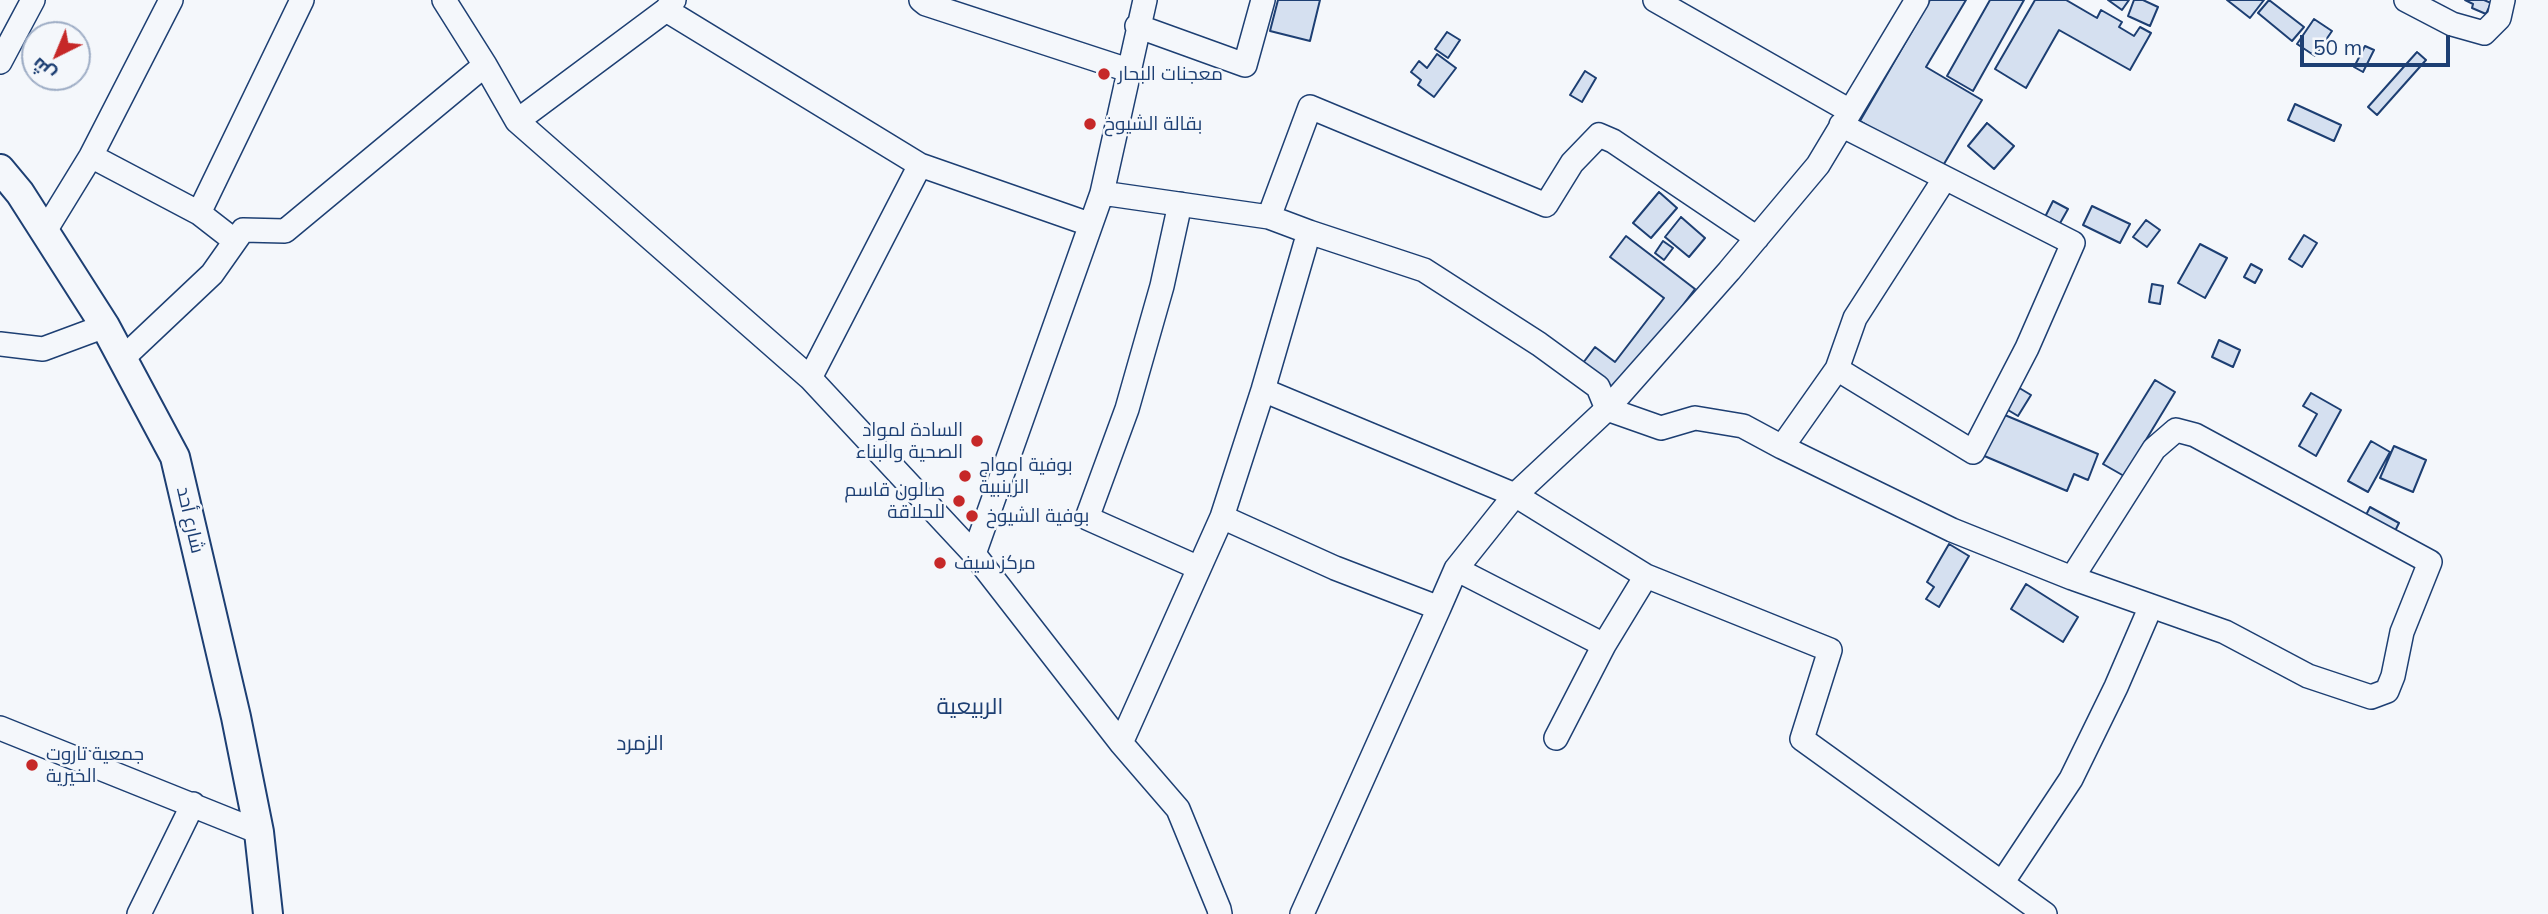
<!DOCTYPE html>
<meta charset="utf-8">
<style>
body{margin:0}
#map{position:relative;width:2548px;height:914px;overflow:hidden;background:#f4f7fb;font-family:Mulish,Cairo,sans-serif}
canvas{display:block}
.north{position:absolute;left:21px;top:21px;width:70px;height:70px;box-sizing:border-box;background:#f4f7fb;border:2px solid #9eadc5;border-radius:50%;rotate:223deg;font-size:19px;font-weight:700;line-height:28px;text-align:center;color:#1d3f73}
.north::after{content:'';display:block;margin:auto;width:24px;height:32px;background:#c62828;clip-path:polygon(50% 0,100% 100%,50% 72%,0 100%)}
.scale{position:absolute;left:2300px;top:35px;width:150px;height:32px;box-sizing:border-box;border:4px solid #1d3f73;border-top:0;padding-left:9px;font-size:21px;line-height:24px;white-space:nowrap;color:#1d3f73;-webkit-text-stroke:5px #f4f7fb;paint-order:stroke}
</style>
<div id="map">
<canvas width="2548" height="914"></canvas>
<div class="north">ش</div>
<div class="scale">50 m</div>
</div>
<script>
const ctx = document.querySelector('canvas').getContext('2d');
ctx.lineJoin = 'round';
function fill(path, color) { ctx.fillStyle = color; ctx.fill(path, 'evenodd'); }
const toPath = rows => new Path2D(rows.map(r => 'M' + r).join(''));
function trace(path, color, width, dash) { ctx.strokeStyle = color; ctx.lineWidth = width; ctx.lineCap = dash ? 'butt' : 'round'; ctx.setLineDash(dash || []); ctx.stroke(path); }
function write(font, color, halo, rows, align = 'center') {
  ctx.font = font + ' Mulish,Cairo,sans-serif'; ctx.lineWidth = 5; ctx.setLineDash([]); ctx.textBaseline = 'middle'; ctx.strokeStyle = halo; ctx.fillStyle = color; for (const [text, x, y, turn = 0] of rows) {
    ctx.save(); ctx.translate(x, y); ctx.rotate((+turn || 0) * Math.PI / 180); ctx.textAlign = isNaN(turn) ? turn : align; if (halo) ctx.strokeText(text, 0, 0); ctx.fillText(text, 0, 0); ctx.restore();
  }
}
const building = toPath([
 [1278,0,1320,0,1310,41,1270,31,1278,0],
 [1930,0,1966,0,1926,67,1982,100,1941,169,1860,121,1930,0],
 [1990,0,2024,0,1973,91,1947,76,1990,0],
 [2035,0,2066,0,2097,18,2101,10,2122,22,2119,27,2134,36,2140,27,2151,33,2130,70,2059,30,2026,88,1995,69,2035,0],
 [2108,0,2129,0,2122,10,2108,0],
 [2134,0,2143,0,2158,7,2150,26,2128,16,2134,0],
 [2227,0,2264,0,2250,18,2227,0],
 [2269,0,2304,27,2292,41,2258,13,2269,0],
 [2465,0,2484,0,2491,3,2486,14,2472,8,2473,4,2465,0],
 [2314,19,2332,31,2315,56,2297,44,2314,19],
 [1447,32,1460,40,1448,58,1435,49,1447,32],
 [2365,46,2374,50,2363,72,2354,67,2365,46],
 [2417,52,2426,60,2377,115,2368,107,2417,52],
 [1437,54,1456,68,1434,97,1418,85,1421,80,1411,72,1419,61,1427,68,1437,54],
 [1585,71,1596,78,1582,102,1570,95,1585,71],
 [2295,104,2341,125,2334,141,2288,120,2295,104],
 [1987,123,2014,146,1994,169,1968,146,1987,123],
 [1659,192,1677,208,1651,238,1633,223,1659,192],
 [2053,201,2068,209,2059,225,2045,217,2053,201],
 [2092,206,2130,224,2120,243,2083,225,2092,206],
 [1681,217,1705,238,1689,257,1665,237,1681,217],
 [2146,220,2160,230,2147,247,2133,237,2146,220],
 [2304,235,2317,243,2302,267,2289,259,2304,235],
 [1626,236,1695,289,1616,394,1580,367,1595,347,1615,362,1664,298,1610,257,1626,236],
 [1663,241,1673,248,1664,260,1655,253,1663,241],
 [2200,244,2227,258,2205,298,2178,283,2200,244],
 [2251,264,2262,270,2255,283,2244,277,2251,264],
 [2152,284,2163,286,2160,304,2149,302,2152,284],
 [2219,340,2240,350,2233,367,2212,357,2219,340],
 [2155,380,2175,392,2124,476,2103,464,2155,380],
 [2016,386,2031,395,2018,416,2003,407,2016,386],
 [2311,393,2341,410,2316,456,2299,446,2317,414,2303,406,2311,393],
 [2000,413,2098,454,2088,480,2074,474,2067,491,1982,455,2000,413],
 [2371,441,2390,452,2368,492,2348,481,2371,441],
 [2394,446,2426,460,2413,492,2380,478,2394,446],
 [2370,507,2399,523,2394,533,2365,517,2370,507],
 [1949,544,1969,556,1939,607,1926,599,1934,587,1927,582,1949,544],
 [2026,584,2078,617,2063,642,2011,609,2026,584]
]);
fill(building, '#d5e0f0');
trace(building, '#1d3f73', 2);
const minor = toPath([
 [444,0,485,65,517,121,810,378,974,554,1121,743,1178,809,1219,909,1220,914],
 [921,0,926,4,1128,70],
 [1655,0,1850,111],
 [2406,0,2452,24,2484,33,2499,18,2503,0],
 [666,10,920,165,1089,224],
 [1137,26,1245,65,1263,0],
 [0,62,33,0],
 [517,121,666,10,674,0],
 [1841,125,2073,243,2027,348,1973,452,1837,369,1782,447,1952,530,2072,578,2225,632,2308,676,2371,697,2387,691,2393,676,2402,632,2430,562,2195,435,2176,430,2154,449,2072,578],
 [91,156,199,213,302,0],
 [1102,193,1269,217,1309,232,1263,390,1222,517,1121,743],
 [1180,204,1162,286,1127,409,1087,518,1199,568],
 [199,213,235,241],
 [1269,217,1310,107,1546,205,1572,163,1599,135,1613,141,1757,238],
 [45,231,91,156,171,0],
 [1309,232,1424,270,1539,344,1598,387,1607,409,1515,495,1646,576],
 [0,344,43,349,105,326],
 [123,358,212,274,243,230,285,231,485,65],
 [1837,369,1855,318,1945,178],
 [810,378,920,165],
 [1263,390,1515,495,1456,569],
 [1782,447,1743,426,1695,418,1661,428,1607,409,1729,271,1818,165,1917,0],
 [1222,517,1335,568,1439,608,1456,569,1604,645,1646,576,1830,650,1802,739,2045,914],
 [974,554,1102,193,1145,0],
 [0,728,259,832],
 [1556,738,1604,645],
 [2002,883,2071,779,2116,687,2151,606],
 [139,914,193,804],
 [1302,914,1439,608]
]);
const major = toPath([
 [0,169,20,193,105,326,175,457,236,717,259,832,268,914]
]);
trace(minor, '#1d3f73', 26);
trace(major, '#1d3f73', 32);
trace(minor, '#f4f7fb', 23);
trace(major, '#f4f7fb', 28);
for (const [x, y, r, color] of [
 [1104,74,7,"#c62828"],
 [1090,124,7,"#c62828"],
 [977,441,7,"#c62828"],
 [965,476,7,"#c62828"],
 [959,501,7,"#c62828"],
 [972,516,7,"#c62828"],
 [940,563,7,"#c62828"],
 [32,765,7,"#c62828"]
]) { const dot = new Path2D(); dot.arc(x, y, r, 0, 2 * Math.PI); ctx.fillStyle = color; ctx.fill(dot); trace(dot, '#f4f7fb', 2.5); }
write('19px', '#1d3f73', '#f4f7fb', [
 ["معجنات البحار",1118,74],
 ["بقالة الشيوخ",1104,124],
 ["السادة لمواد",963,430,"right"],
 ["الصحية والبناء",963,452,"right"],
 ["بوفية امواج",979,465],
 ["الزينبية",979,487],
 ["صالون قاسم",945,490,"right"],
 ["للحلاقة",945,512,"right"],
 ["بوفية الشيوخ",986,516],
 ["مركز سيف",954,563],
 ["جمعية تاروت",46,754],
 ["الخيرية",46,776]
], 'left');
write('19px', '#1d3f73', '#f4f7fb', [
 ["شارع أحد",190,520,77]
]);
write('21px', '#1d3f73', '#f4f7fb', [
 ["الزمرد",640,744]
]);
write('23px', '#1d3f73', '#f4f7fb', [
 ["الربيعية",970,707]
]);
</script>
